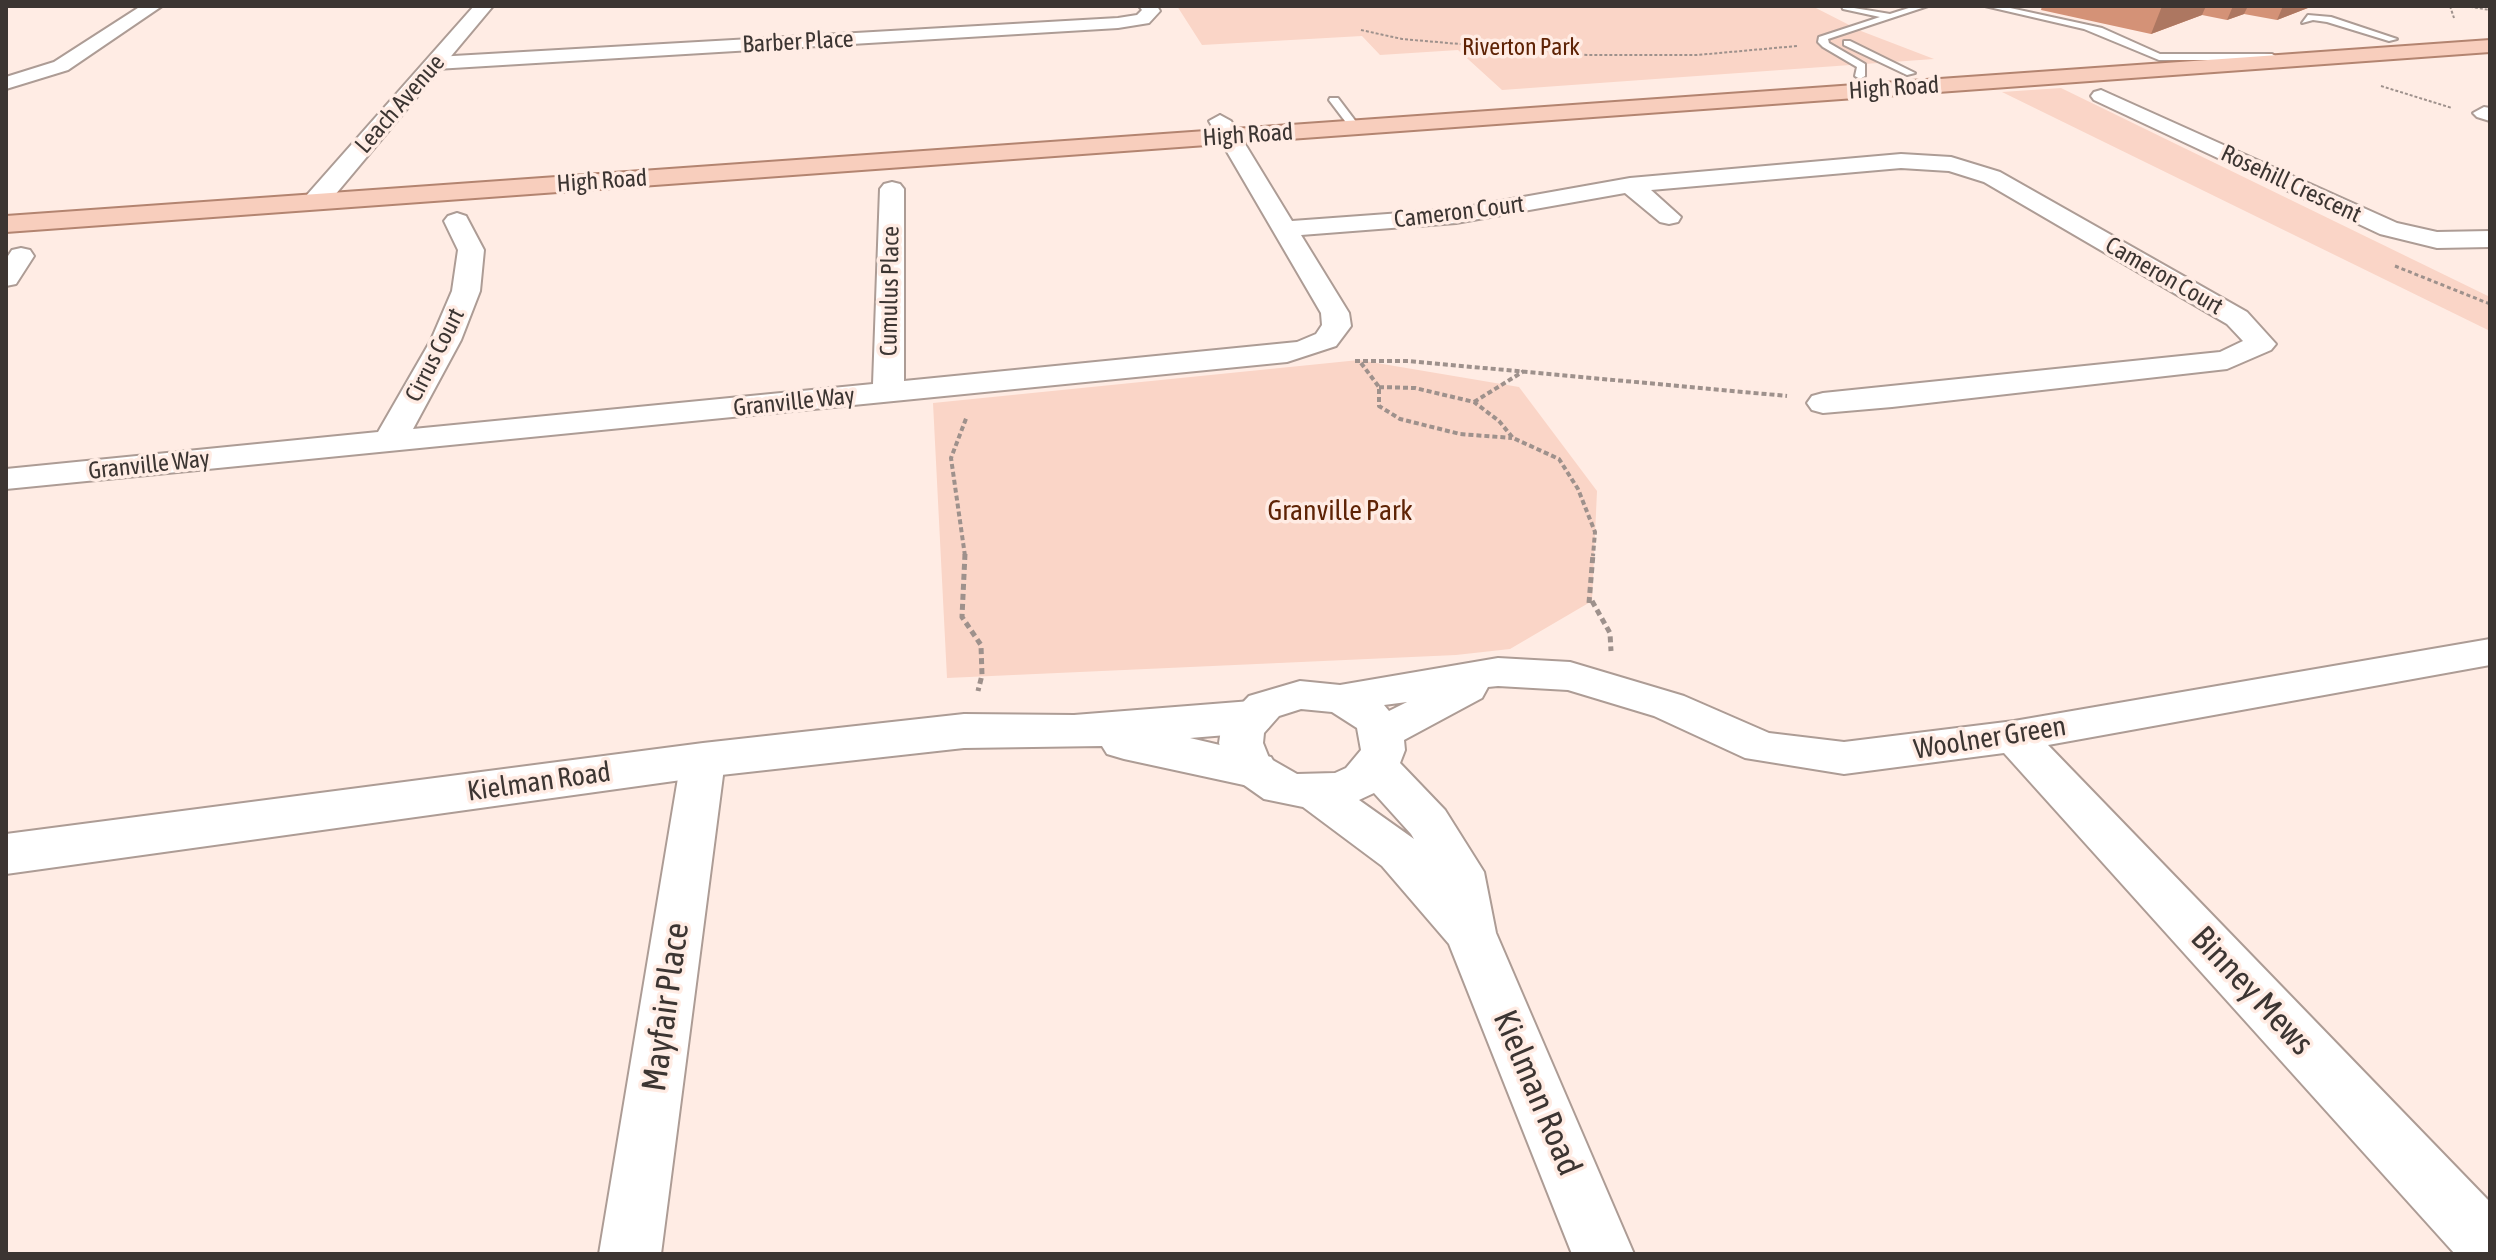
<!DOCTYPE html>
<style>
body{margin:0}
#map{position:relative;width:2496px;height:1260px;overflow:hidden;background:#ffece4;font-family:"Asap Condensed",sans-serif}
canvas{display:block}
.frame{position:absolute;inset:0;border:8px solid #3c3532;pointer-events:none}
</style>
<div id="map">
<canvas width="2496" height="1260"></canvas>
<div class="frame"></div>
</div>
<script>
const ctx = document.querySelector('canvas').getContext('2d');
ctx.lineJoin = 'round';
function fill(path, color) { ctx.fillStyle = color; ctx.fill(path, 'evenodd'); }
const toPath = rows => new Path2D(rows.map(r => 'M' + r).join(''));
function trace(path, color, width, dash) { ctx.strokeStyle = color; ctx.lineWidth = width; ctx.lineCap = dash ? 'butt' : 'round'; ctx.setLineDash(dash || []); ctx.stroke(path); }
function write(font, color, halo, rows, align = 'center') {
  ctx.font = font + ' "Asap Condensed",sans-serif'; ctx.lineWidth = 7; ctx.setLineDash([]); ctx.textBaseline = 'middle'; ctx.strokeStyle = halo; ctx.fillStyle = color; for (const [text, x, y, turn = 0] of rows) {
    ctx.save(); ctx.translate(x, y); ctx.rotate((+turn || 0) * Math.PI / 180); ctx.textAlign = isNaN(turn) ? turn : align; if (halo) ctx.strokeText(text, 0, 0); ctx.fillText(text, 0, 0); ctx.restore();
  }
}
fill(toPath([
 [1177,6,1812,6,1861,31,1934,59,1502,90,1458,50,1380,55,1362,36,1202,45],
 [2061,88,2490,297,2490,331,2002,92],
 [1359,360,1519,387,1597,491,1592,601,1510,649,1456,655,947,678,933,403]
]), '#fad5c7');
const lane = toPath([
 [1842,6,1890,14,1915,6,1928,6,1828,39,1829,43,1865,64,1865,76,1860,79,1855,76,1857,67,1823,47,1818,42,1819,37,1880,17,1843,9,1842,6],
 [1985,6,2001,6,2102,28,2160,54,2272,54,2277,57,2272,60,2159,60,2084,29,1985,6],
 [2308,15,2331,17,2397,39,2389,41,2327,22,2313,20,2302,23,2308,15],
 [1844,41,1850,41,1915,73,1907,75,1844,45,1844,41],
 [1330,98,1338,98,1360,127,1359,129,1351,129,1329,100,1330,98]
]);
const street = toPath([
 [141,6,162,6,68,70,6,89,6,77,54,62,141,6],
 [1139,6,1157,6,1160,11,1149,23,1118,28,436,69,426,63,436,57,1118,18,1137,15,1142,10,1139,6],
 [2101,90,2397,223,2437,232,2490,231,2490,247,2437,248,2380,234,2094,100,2091,96,2094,92,2101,90],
 [2484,107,2490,108,2490,121,2477,117,2473,113,2484,107],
 [1220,115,1231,121,1292,221,1456,209,1630,178,1901,154,1951,157,2000,172,2247,312,2276,344,2271,350,2227,369,1892,407,1823,413,1812,410,1807,403,1812,396,1823,393,2220,352,2243,341,2227,324,1984,182,1949,171,1901,168,1651,190,1681,217,1678,222,1669,224,1660,222,1625,193,1456,223,1301,235,1349,313,1351,326,1336,346,1287,362,6,489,6,469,378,432,431,340,452,291,458,250,444,221,448,216,457,213,466,216,484,250,480,291,461,340,413,429,873,384,880,189,884,184,892,182,900,184,904,189,904,381,1297,342,1316,334,1322,325,1321,313,1209,121,1220,115],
 [21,248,30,250,34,256,16,284,6,286,6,259,12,250,21,248],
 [2490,639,2490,665,2048,745,2490,1202,2490,1254,2455,1254,2004,753,1844,774,1745,758,1654,716,1568,690,1498,686,1488,687,1482,698,1404,740,1405,750,1400,763,1445,810,1484,872,1496,933,1634,1254,1572,1254,1449,944,1382,866,1303,807,1264,799,1237,780,1223,757,1219,743,1221,729,1228,718,1249,696,1300,681,1340,685,1498,658,1570,662,1684,696,1769,733,1844,742,2014,721,2490,639],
 [1407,702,1389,711,1384,705,1407,702],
 [1301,709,1332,712,1357,728,1361,750,1346,768,1335,773,1297,774,1269,758,1263,743,1264,733,1279,716,1301,709],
 [1374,793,1411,834,1414,839,1359,800,1374,793],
 [703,744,719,749,725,760,661,1254,599,1254,681,760,687,749,703,744]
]);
const secondary = toPath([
 [474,6,493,6,324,208,306,208,302,202,306,196,474,6],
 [1251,701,1268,706,1275,717,1268,728,1251,733,1190,738,1271,757,1278,769,1271,781,1253,787,1124,759,1107,754,1102,746,964,748,703,777,6,874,6,834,703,743,964,714,1074,715,1251,701]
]);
const primary = toPath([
 [2490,40,2490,52,6,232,6,216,2490,40]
]);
trace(lane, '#ad9c95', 4);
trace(street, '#ad9c95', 4);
trace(secondary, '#ad9c95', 4);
trace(primary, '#b38470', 4);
trace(toPath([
 [2450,6,2454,18],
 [2465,6,2490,10],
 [1361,30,1402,39,1587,55,1697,55,1797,46],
 [2381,86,2452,108]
]), '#9e918c', 2, [3, 2]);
trace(toPath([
 [2395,266,2490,304]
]), '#9e918c', 3, [4, 3]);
trace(toPath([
 [1355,361,1408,361,1787,396],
 [1361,363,1379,387,1379,406,1400,419,1460,434,1512,438],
 [1379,387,1415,388,1474,402,1499,421,1513,438,1559,459,1578,489,1595,532,1593,556],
 [1474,402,1524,371],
 [965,556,951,458,967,416]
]), '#9e918c', 4, [5, 3]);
trace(toPath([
 [965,554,962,617,981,645,982,675,978,691],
 [1592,601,1610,633,1611,651],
 [1589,603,1593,554]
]), '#9e918c', 5, [6, 4]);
fill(lane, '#fff');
fill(street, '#fff');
fill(secondary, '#fff');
fill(primary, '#f8cebd');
fill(toPath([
 [2042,6,2313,6,2277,20,2244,14,2227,20,2202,15,2151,34,2041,10]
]), '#d49277');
fill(toPath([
 [2162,6,2206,6,2202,15,2151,34],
 [2233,6,2248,6,2244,14,2227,20],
 [2283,6,2313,6,2277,20]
]), '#ad7761');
write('24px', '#3c3532', '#ffece4', [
 ["Barber Place",798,42,-3],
 ["High Road",1894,88,-4],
 ["Leach Avenue",400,104,-49],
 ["High Road",1248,135,-4],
 ["High Road",602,181,-4],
 ["Rosehill Crescent",2291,184,25],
 ["Cameron Court",1459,212,-7],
 ["Cameron Court",2164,276,30],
 ["Cumulus Place",890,291,-89],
 ["Cirrus Court",435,355,-63],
 ["Granville Way",794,402,-6],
 ["Granville Way",149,465,-6]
]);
write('24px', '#5e2305', '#ffece4', [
 ["Riverton Park",1521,47]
]);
write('28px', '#5e2305', '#ffece4', [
 ["Granville Park",1340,511]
]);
write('28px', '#3c3532', '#ffece4', [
 ["Woolner Green",1990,738,-9],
 ["Kielman Road",539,782,-8]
]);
write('34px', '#3c3532', '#ffece4', [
 ["Binney Mews",2252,991,47],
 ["Mayfair Place",666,1007,-82],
 ["Kielman Road",1537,1093,67]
]);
</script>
